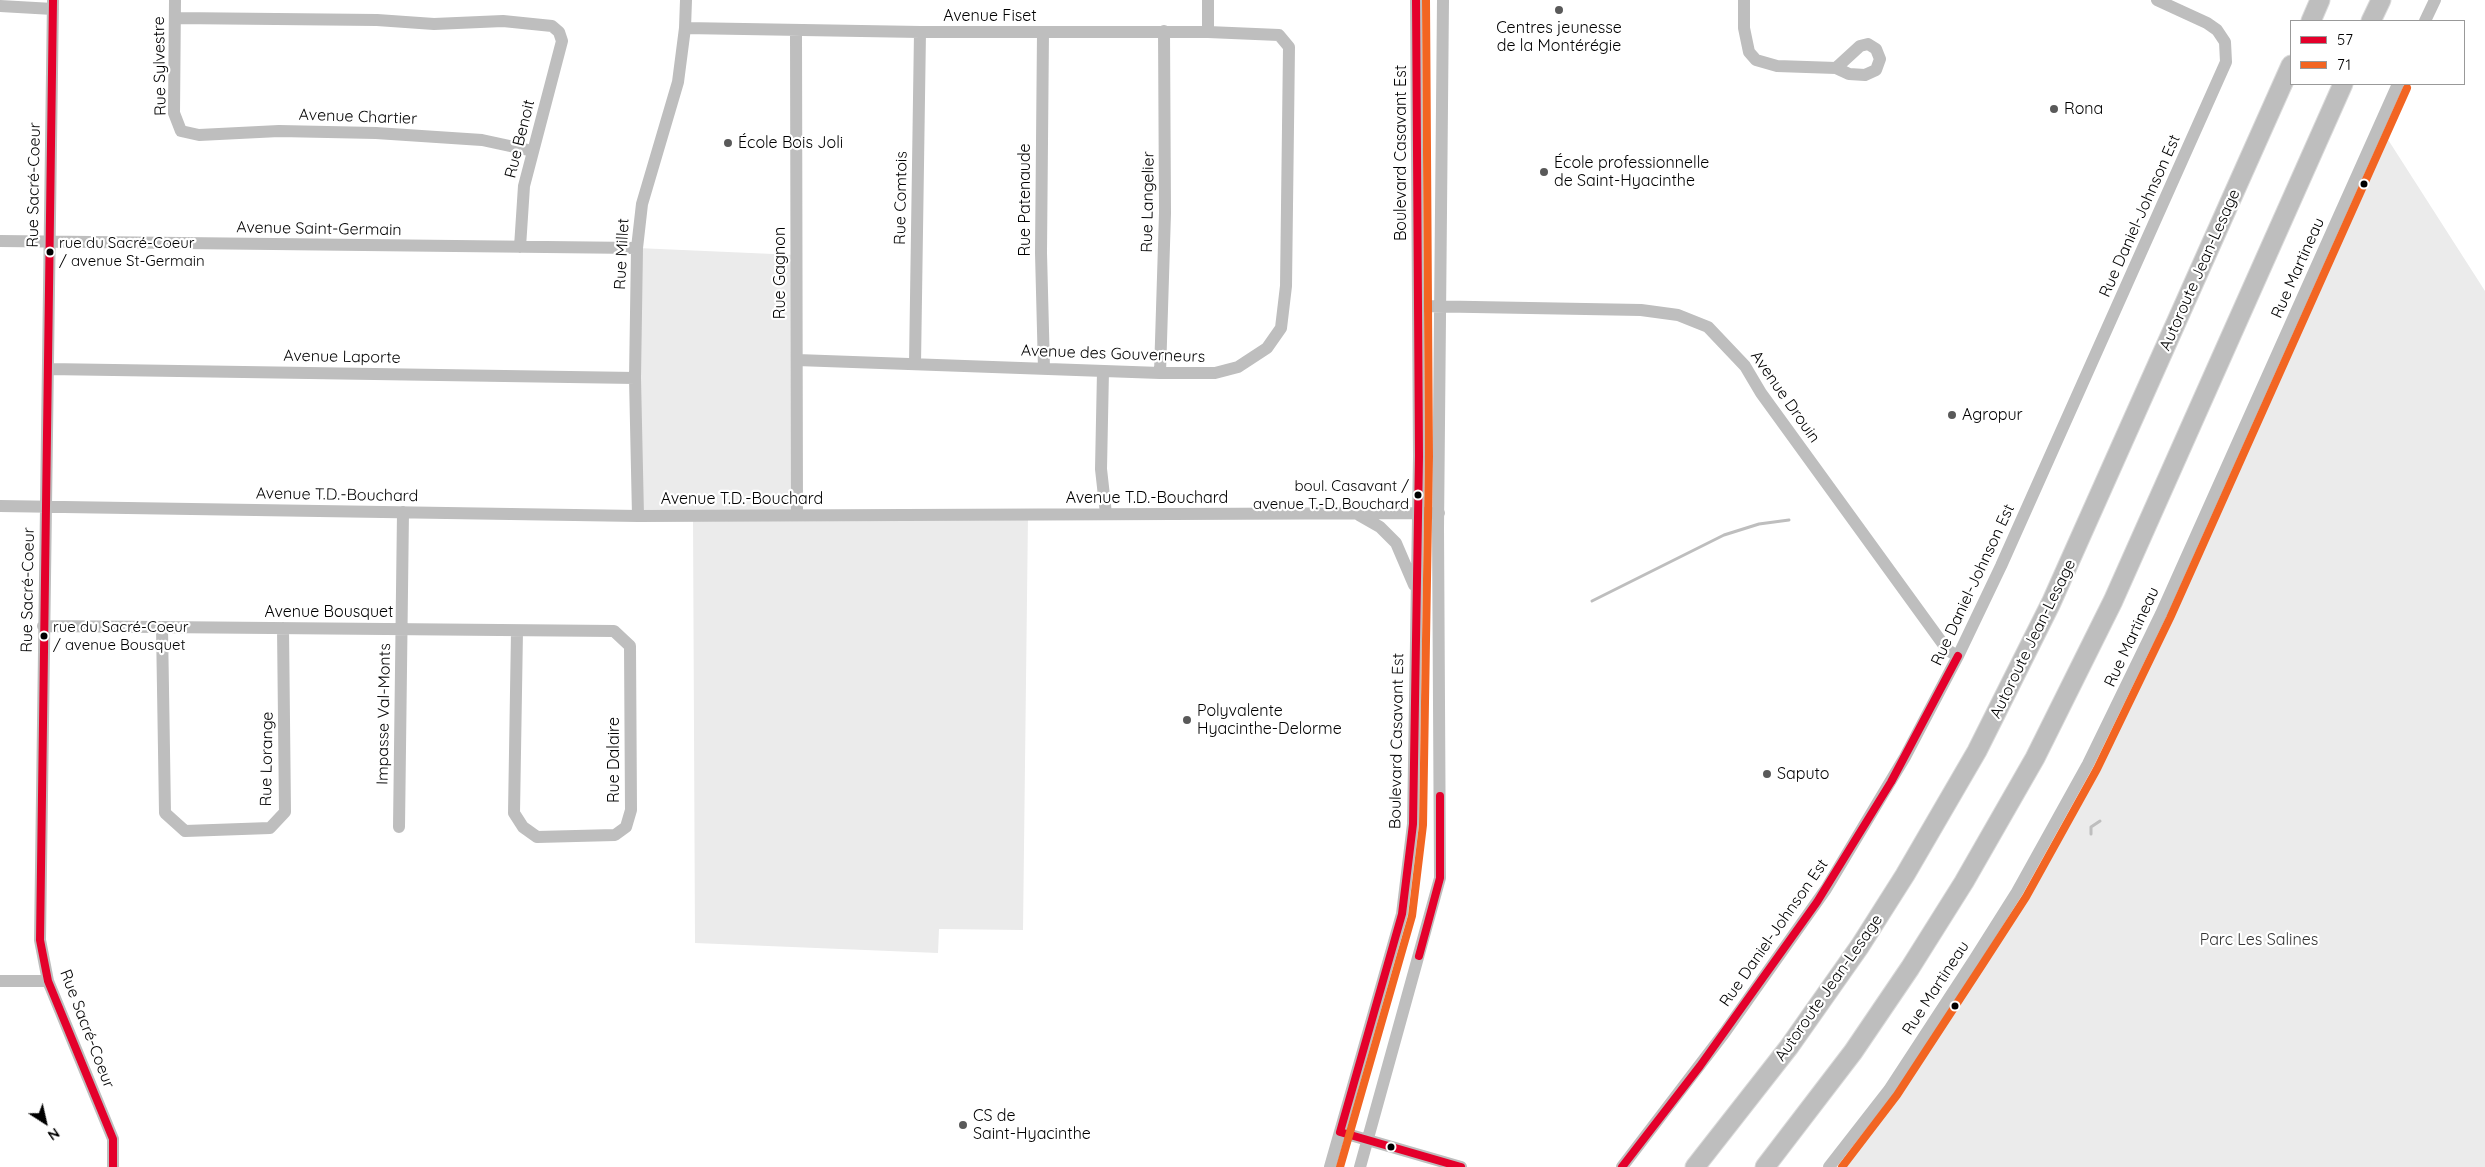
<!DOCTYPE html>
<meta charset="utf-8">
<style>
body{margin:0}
#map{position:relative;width:2485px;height:1167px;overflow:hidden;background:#fff;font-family:Quicksand,sans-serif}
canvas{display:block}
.legend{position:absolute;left:2290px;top:20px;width:175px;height:65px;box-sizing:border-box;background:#fff;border:1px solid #999;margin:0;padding:6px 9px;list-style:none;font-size:15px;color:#000}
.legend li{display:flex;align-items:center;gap:10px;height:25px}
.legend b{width:25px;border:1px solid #999}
.north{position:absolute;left:20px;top:1097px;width:50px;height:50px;-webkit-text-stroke:4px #fff;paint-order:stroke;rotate:145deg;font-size:14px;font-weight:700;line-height:20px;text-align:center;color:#000}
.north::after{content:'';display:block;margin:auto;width:18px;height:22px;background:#000;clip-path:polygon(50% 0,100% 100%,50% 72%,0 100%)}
</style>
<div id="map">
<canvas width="2485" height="1167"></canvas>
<ul class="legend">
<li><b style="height:6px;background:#e4002b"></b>57</li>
<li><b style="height:6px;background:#f26522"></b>71</li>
</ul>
<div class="north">N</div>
</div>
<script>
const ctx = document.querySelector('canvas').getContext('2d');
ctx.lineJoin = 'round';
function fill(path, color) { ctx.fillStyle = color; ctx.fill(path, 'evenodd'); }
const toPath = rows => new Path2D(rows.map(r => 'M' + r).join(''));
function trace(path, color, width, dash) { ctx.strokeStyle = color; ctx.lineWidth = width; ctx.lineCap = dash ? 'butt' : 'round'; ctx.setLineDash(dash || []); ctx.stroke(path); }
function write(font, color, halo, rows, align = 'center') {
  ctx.font = font + ' Quicksand,sans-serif'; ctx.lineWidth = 4.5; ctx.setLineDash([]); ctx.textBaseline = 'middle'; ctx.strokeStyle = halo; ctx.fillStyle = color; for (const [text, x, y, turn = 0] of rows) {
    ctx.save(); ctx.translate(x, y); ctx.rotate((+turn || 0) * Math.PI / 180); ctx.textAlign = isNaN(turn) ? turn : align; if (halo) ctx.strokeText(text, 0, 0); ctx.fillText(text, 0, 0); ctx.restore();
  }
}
fill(toPath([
 [2387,138,2485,291,2485,1167,1844,1167,1875,1128,1951,1015,2033,883,2098,765,2236,474],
 [637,248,796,255,797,515,1028,515,1023,930,939,929,938,953,695,943,693,516,638,516]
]), '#ebebeb');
trace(toPath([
 [1592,601,1724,535,1759,524,1789,520],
 [2091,834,2091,827,2100,821]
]), '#bebebe', 3);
const highway = toPath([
 [2311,21,2320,0],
 [2371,21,2381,0],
 [1695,1167,1789,1047,1860,946,1905,875,1977,751,2051,603,2291,65],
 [1765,1167,1853,1052,1910,968,1964,882,2035,758,2113,601,2343,84]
]);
trace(highway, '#dbdbdb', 21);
trace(toPath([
 [53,0,40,940,48,981,113,1139,113,1167],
 [175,0,174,113,181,131,199,135,279,131,376,133,482,140,533,151],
 [1208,0,1208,32],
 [1744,0,1744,28,1749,52,1756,60,1777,66,1836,68,1849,74,1865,75,1876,70,1880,59,1876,49,1868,44,1860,46,1836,68],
 [0,6,53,9],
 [175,18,377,20,434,24,503,21,552,26,559,32,562,41,524,186,520,247],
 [2425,21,2435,0],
 [685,28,920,32,1208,32,1279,35,1289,47,1286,286,1281,328,1267,348,1238,367,1215,373,1160,373,797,360],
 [796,31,797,515],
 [1043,32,1041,253,1044,369],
 [0,241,637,248],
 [1418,306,1641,310,1678,315,1708,327,1745,366,1761,393,1943,644,1949,651,1958,656],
 [915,364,920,32],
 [48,369,635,378],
 [1103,371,1101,469,1106,514],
 [1160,373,1165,213,1164,31],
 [0,506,638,516,1439,513],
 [1359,515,1380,527,1396,543,1414,585],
 [638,516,635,378,637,248,642,204,678,82,685,28,686,0],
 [43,626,614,631,630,646,631,810,626,827,615,835,537,837,523,827,514,813,517,631],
 [162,627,165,813,185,831,270,828,285,812,283,628],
 [399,827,403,512],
 [0,981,48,981],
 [1340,1132,1461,1167],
 [1330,1167,1402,914,1413,824,1419,456,1416,0],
 [1360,1167,1440,878,1438,528,1443,0],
 [1622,1167,1725,1032,1826,889,1905,757,1958,656,2001,566,2226,62,2225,42,2217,30,2207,23,2157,0],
 [1829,1167,1889,1090,1974,960,2017,892,2088,764,2161,614,2398,84]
]), '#bebebe', 12);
trace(highway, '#bebebe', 19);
trace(toPath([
 [53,0,40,940,48,981,113,1139,113,1167],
 [1416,0,1419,456,1413,824,1402,914,1340,1132,1461,1167],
 [1419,956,1440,878,1440,796],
 [1622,1167,1700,1066,1817,902,1891,782,1958,656]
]), '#e4002b', 8);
trace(toPath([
 [1340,1167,1412,916,1423,825,1429,456,1426,0],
 [1842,1167,1897,1095,1982,965,2026,897,2097,769,2170,618,2407,88]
]), '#f26522', 8);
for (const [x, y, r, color] of [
 [1559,10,5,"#595959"],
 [2054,109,5,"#595959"],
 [728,143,5,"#595959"],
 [1544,172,5,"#595959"],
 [2364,184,4.5,"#000"],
 [50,252,4.5,"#000"],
 [1952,415,5,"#595959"],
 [1418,495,4.5,"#000"],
 [44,636,4.5,"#000"],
 [1187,720,5,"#595959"],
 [1767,774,5,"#595959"],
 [1955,1006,4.5,"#000"],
 [963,1125,5,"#595959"],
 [1391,1147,4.5,"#000"]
]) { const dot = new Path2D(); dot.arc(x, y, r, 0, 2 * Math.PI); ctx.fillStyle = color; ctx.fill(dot); trace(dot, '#fff', 2); }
write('15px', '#000', '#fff', [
 ["rue du Sacré-Coeur",59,243],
 ["/ avenue St-Germain",59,261],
 ["boul. Casavant /",1409,486,"right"],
 ["avenue T.-D. Bouchard",1409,504,"right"],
 ["rue du Sacré-Coeur",53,627],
 ["/ avenue Bousquet",53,645]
], 'left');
write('16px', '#000', '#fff', [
 ["Avenue Fiset",990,16],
 ["Rue Sylvestre",160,66,-91],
 ["Avenue Chartier",358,117,2],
 ["Rue Benoit",520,139,-76],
 ["Boulevard Casavant Est",1401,153,-90],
 ["Rue Sacré-Coeur",34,185,-89],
 ["Rue Comtois",901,198,-89],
 ["Rue Patenaude",1025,200,-90],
 ["Rue Langelier",1148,202,-89],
 ["Rue Daniel-Johnson Est",2140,216,-66],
 ["Avenue Saint-Germain",319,229,1],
 ["Rue Millet",622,254,-87],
 ["Rue Martineau",2298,268,-66],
 ["Autoroute Jean-Lesage",2200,270,-66],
 ["Rue Gagnon",780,273,-90],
 ["Avenue des Gouverneurs",1113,354,2],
 ["Avenue Laporte",342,357,1],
 ["Avenue Drouin",1785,397,55],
 ["Avenue T.D.-Bouchard",337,495,1],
 ["Avenue T.D.-Bouchard",1147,498],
 ["Avenue T.D.-Bouchard",742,499],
 ["Rue Daniel-Johnson Est",1973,585,-65],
 ["Rue Sacré-Coeur",28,590,-89],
 ["Avenue Bousquet",329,612],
 ["Rue Martineau",2132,637,-65],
 ["Autoroute Jean-Lesage",2033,639,-64],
 ["Impasse Val-Monts",384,714,-89],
 ["Boulevard Casavant Est",1397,741,-89],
 ["Rue Lorange",267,759,-89],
 ["Rue Dalaire",614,760,-90],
 ["Rue Daniel-Johnson Est",1774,933,-55],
 ["Autoroute Jean-Lesage",1829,988,-55],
 ["Rue Martineau",1936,988,-57],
 ["Rue Sacré-Coeur",87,1029,69]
]);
write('16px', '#000', '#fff', [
 ["Centres jeunesse",1559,28,"center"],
 ["de la Montérégie",1559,46,"center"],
 ["Rona",2064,109],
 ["École Bois Joli",738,143],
 ["École professionnelle",1554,163],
 ["de Saint-Hyacinthe",1554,181],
 ["Agropur",1962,415],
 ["Polyvalente",1197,711],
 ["Hyacinthe-Delorme",1197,729],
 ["Saputo",1777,774],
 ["CS de",973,1116],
 ["Saint-Hyacinthe",973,1134]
], 'left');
write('16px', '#323232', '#fff', [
 ["Parc Les Salines",2259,940]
]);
</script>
